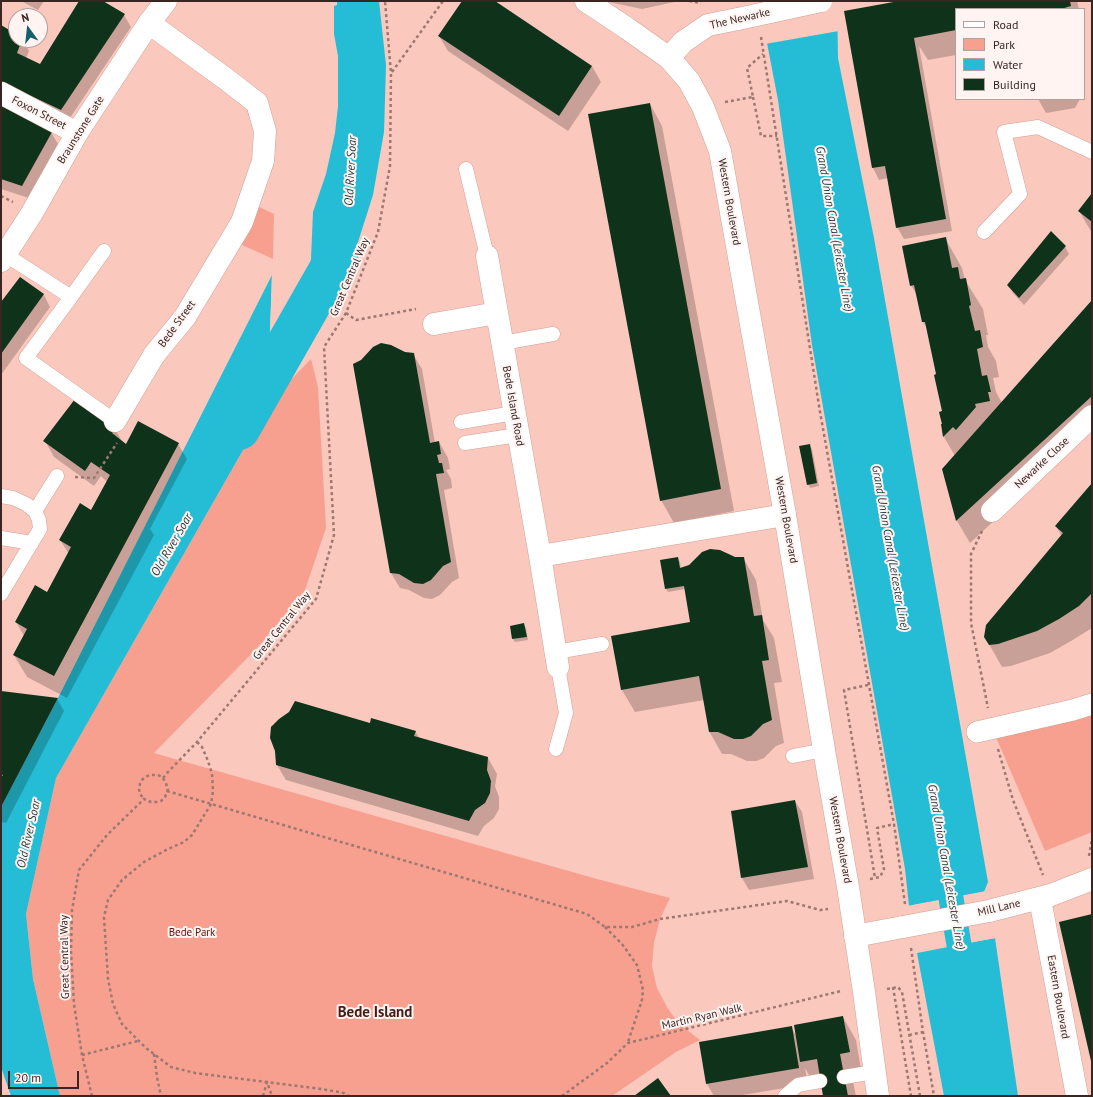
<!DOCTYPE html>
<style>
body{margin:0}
#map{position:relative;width:1093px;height:1097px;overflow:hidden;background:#fbc8bd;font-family:"PT Sans",sans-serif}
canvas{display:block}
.frame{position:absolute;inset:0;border:2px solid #392522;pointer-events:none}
.legend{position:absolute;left:955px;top:8px;width:130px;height:92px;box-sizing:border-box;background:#fff4f2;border:1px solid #b0a19f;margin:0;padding:5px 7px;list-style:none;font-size:12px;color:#392522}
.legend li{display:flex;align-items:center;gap:8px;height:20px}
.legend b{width:20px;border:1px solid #b0a19f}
.north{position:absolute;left:8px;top:8px;width:40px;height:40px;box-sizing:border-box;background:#fff4f2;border:1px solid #b0a19f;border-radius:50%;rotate:345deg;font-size:11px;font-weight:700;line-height:16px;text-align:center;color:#392522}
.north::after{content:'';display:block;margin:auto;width:14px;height:18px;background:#14606c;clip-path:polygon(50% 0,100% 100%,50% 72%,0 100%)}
.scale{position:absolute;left:8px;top:1071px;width:71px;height:18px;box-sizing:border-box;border:2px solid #392522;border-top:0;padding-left:5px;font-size:12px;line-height:14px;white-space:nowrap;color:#392522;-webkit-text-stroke:3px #fff4f2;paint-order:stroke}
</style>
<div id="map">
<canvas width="1093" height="1097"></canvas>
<div class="frame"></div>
<ul class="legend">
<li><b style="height:5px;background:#fff"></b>Road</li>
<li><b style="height:11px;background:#f8a08f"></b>Park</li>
<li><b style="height:11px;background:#25bdd5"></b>Water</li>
<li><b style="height:11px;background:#0e321a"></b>Building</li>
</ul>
<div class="north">N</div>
<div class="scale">20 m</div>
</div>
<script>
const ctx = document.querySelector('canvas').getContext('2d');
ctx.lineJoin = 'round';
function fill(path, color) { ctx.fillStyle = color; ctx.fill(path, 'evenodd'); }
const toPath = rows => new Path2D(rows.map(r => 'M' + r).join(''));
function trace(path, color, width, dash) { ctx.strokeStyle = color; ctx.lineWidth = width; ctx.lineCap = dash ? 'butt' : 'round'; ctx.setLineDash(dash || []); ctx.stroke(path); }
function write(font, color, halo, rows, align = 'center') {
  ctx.font = font + ' "PT Sans",sans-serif'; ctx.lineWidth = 4; ctx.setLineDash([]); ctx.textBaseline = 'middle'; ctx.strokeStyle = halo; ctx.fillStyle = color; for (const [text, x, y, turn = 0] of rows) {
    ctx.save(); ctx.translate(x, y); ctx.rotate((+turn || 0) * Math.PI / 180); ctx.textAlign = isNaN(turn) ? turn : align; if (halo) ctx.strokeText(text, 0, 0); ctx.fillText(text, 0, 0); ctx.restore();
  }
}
fill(toPath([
 [249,202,274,214,273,259,231,240],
 [311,359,318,387,326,528,305,590,260,645,154,753,597,879,670,898,660,919,654,943,652,966,657,988,667,1007,678,1023,700,1040,676,1052,612,1096,60,1096,33,979,26,914,56,778,267,408,268,403],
 [1092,702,1092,832,1045,851,992,728]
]), '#f8a08f');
fill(toPath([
 [337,1,379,1,386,65,384,132,373,195,358,242,335,294,307,351,313,212,326,174,335,133,338,106,338,56,334,34,334,6,337,5],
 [837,1,838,58,874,238,988,882,984,892,909,906,905,869,812,345,778,100,767,43],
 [272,275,267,408,56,778,26,914,33,979,60,1096,11,1096,1,1067,1,807,58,698],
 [995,938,1018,1096,944,1096,917,953]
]), '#25bdd5');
fill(toPath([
 [759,1,838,1,839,31,765,44],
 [272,273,274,275,270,403,268,403],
 [986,891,984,894,910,908,907,906],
 [994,936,996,938,915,952,917,951]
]), '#fbc8bd');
fill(toPath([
 [21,1,44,1,38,10],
 [80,1,101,1,124,15,131,27,68,121,1,90,1,26,16,35,16,40,23,40,29,51,26,58,41,66],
 [463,1,493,1,592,66,601,82,568,131,448,51,439,36],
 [604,1,679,1,642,9],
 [904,1,1077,1,1079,9,956,9,956,55,928,60,919,46,952,231,904,239,897,227,888,178,879,180,873,168,845,12],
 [1038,99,1080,99,1075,108,1046,113],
 [650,104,662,126,734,511,674,523,661,500],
 [1,105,51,132,58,144,29,198,1,189],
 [1092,194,1092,233,1079,211],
 [945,238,962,268,965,280,983,309,988,335,986,335,988,347,996,361,999,377,993,378,996,392,1002,403,1092,301,1092,430,970,543,957,521,943,469,955,456,944,437,940,413,943,412,937,375,927,328,923,322,918,297,911,285],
 [1065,247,1069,254,1024,305,1013,293,1008,285],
 [20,278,44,295,50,307,1,375,1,304],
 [405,353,413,354,422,369,435,443,439,442,448,458,450,469,446,470,451,479,452,488,444,490,459,578,452,582,440,595,432,599,424,598,409,590,400,588,391,573],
 [115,429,123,443,126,446,178,444,187,459,150,529,154,535,67,698,27,677,14,655,24,636,16,622,48,593,69,554,60,540,92,511,107,482,101,476,94,486,54,457,45,441],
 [809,445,812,449,819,486,810,488,808,484],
 [1092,485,1092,628,1071,641,1050,653,1011,666,1002,667,985,637,1062,537,1056,526],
 [678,558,680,562,681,569,735,558,743,558,756,580,763,620,774,638,782,682,774,683,784,743,776,746,764,758,756,761,747,761,731,754,722,754,709,731,704,700,635,712,622,690,613,637,691,623,685,589,668,592,666,589],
 [524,625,526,628,528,640,515,642,513,639],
 [1,692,57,699,64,711,6,823,1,822],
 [370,724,415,731,420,739,488,758,497,774,495,786,499,797,499,809,494,818,484,826,478,836,286,780,277,765],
 [795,801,802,812,814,879,749,890,742,878,732,812],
 [843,1017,856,1040,862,1075,852,1076,856,1096,824,1096,822,1083,814,1084,805,1068,808,1084,737,1096,714,1096,707,1084,700,1043,791,1027,797,1037]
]), '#0003');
trace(toPath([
 [945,864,965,979]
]), '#25bdd5', 25);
trace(toPath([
 [239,429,337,257]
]), '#25bdd5', 42);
fill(toPath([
 [79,1,103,1,125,14,61,110,1,82,1,25,16,34,16,40,22,40,17,53,40,64],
 [462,1,495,1,592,66,559,116,438,36],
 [899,1,1070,1,1071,6,1061,9,956,9,956,30,914,38,946,219,896,228,885,166,872,168,844,11],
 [650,103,721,489,660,501,588,114],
 [1,104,52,132,22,186,1,179],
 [1092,193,1092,222,1078,211],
 [1051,231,1066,246,1019,298,1007,285],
 [946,237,952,268,958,267,960,279,966,278,971,305,969,306,975,331,980,330,983,347,977,349,982,376,987,375,991,392,988,392,990,401,975,404,976,407,956,430,953,427,943,437,941,424,942,424,939,412,942,411,934,375,936,374,925,322,922,322,914,285,910,286,902,246],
 [20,277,44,294,1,354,1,302],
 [1092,300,1092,396,956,521,942,469],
 [381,343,391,345,405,352,414,353,430,443,439,441,441,454,437,455,439,463,442,463,444,473,436,474,451,562,443,566,431,580,423,584,414,583,399,574,390,573,353,364,361,360,373,347],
 [75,399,116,428,112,433,126,444,138,421,179,443,54,676,13,655,27,629,15,622,35,585,47,592,71,547,59,540,80,503,91,510,110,475,91,462,85,471,43,441],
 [810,444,817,483,807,485,799,446],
 [1092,483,1092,593,1079,606,1059,619,1037,631,998,644,989,645,984,637,986,625,1063,533,1055,526],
 [710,549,720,550,735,557,744,557,754,616,762,615,769,660,762,661,772,720,763,724,751,736,743,739,734,739,718,732,709,732,699,676,621,690,611,636,690,622,684,586,665,589,660,560,678,557,680,568,689,565,702,552],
 [524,623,527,637,512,639,510,626],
 [1,691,58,698,1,807,1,778,3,775,1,774],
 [295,701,370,723,371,718,416,731,414,736,488,757,487,770,491,781,490,793,485,803,475,810,469,821,276,765,275,751,270,738,271,727,279,719,289,712],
 [795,800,808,867,741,878,731,811],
 [1092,914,1092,1061,1091,1061,1059,922],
 [843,1016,850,1052,840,1054,848,1096,823,1096,817,1059,800,1062,794,1025],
 [792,1026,799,1068,706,1084,699,1042],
 [658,1078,671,1096,634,1096]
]), '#0e321a');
const service = toPath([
 [466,169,487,256],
 [984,232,1020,194,1004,132,1038,127,1092,152],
 [6,255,71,297,26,358,115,421],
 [71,297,104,251],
 [502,343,553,334],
 [461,422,514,413],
 [465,443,518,435],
 [1,496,13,498,26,504,35,511,39,520,40,529,1,594],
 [35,511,57,476],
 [1,538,32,543],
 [556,652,602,644],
 [556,749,566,713,558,667],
 [793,756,824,750],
 [844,1077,874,1072],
 [785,1096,798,1085,820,1081]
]);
const pedestrian = toPath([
 [977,732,1073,710,1092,704]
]);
const minor = toPath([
 [669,58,683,42,708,25,738,19],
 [1,93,77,133],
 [487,256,540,556],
 [434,324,497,313],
 [115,421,154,355,185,317,242,222,263,161,265,131,257,103,226,79,149,23],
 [992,511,1092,416],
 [558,667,540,556,785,515],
 [1040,899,1077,1096],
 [989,911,1051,895,1092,879],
 [855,936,903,927]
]);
const tertiary = toPath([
 [586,1,628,29,669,58,689,81,703,107,720,151,785,515,824,750,848,887,864,992,878,1096],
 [1,261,32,213,77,133,149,23,166,1]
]);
trace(service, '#d1a096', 15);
trace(pedestrian, '#d1a096', 22);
trace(minor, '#d1a096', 23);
trace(tertiary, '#d1a096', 23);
trace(toPath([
 [689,1,701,3],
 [761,37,820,412,894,824,905,904],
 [392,72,443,1],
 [753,97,761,136,777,136],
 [725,102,753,97,747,68,763,54],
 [1,196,13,202],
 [346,313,356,320,416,309],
 [75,477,94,478,117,443],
 [982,531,971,554,971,623,988,708],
 [868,685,844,690,875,878],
 [197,742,202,747,208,761,212,774,213,791,211,804,192,835,184,842,168,849,144,862,122,880,108,900,104,917,108,979,113,1004,122,1024,146,1048,171,1067,195,1073,322,1089,344,1093,349,1096],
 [998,749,1013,800,1043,875],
 [163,778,168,772,197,742,316,599,334,535,324,347,346,313,378,232,390,166,391,73,385,1],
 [167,791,587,914,605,927,632,927,660,919,787,901,820,910,828,909],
 [1089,856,1092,839],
 [870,879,880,877,884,869,877,828,894,824],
 [605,927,622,944,637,965,643,990,642,1000,628,1042],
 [911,948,923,1032,934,1096],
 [893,987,911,1096],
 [887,989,898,987,902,992,920,1096],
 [909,1035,923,1032],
 [154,1054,157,1077,161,1096],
 [82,1055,138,1041],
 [92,1096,82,1055,74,1004,71,951,72,910,79,870,107,835,144,799,151,802,156,802,161,801,165,797,168,789,165,781,162,777,158,775,150,775,145,777,142,780,140,784,139,789,140,794,144,799],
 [263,1096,267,1082,272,1096],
 [562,1096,607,1063,628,1043,841,991]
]), '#9c7871', 2.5, [3, 3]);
trace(service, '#fff', 14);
trace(pedestrian, '#fff', 21);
trace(minor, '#fff', 22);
trace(tertiary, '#fff', 22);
const minorBridge = toPath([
 [738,19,821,1],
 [903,927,989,911]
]);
trace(minorBridge, '#d1a096', 23, []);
trace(minorBridge, '#fff', 22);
write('11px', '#392522', '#fff4f2', [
 ["The Newarke",740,19,-13],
 ["Foxon Street",39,113,27],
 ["Braunstone Gate",81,130,-58],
 ["Western Boulevard",729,202,80],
 ["Great Central Way",350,277,-67],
 ["Bede Street",177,324,-54],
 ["Bede Island Road",513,406,80],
 ["Newarke Close",1042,463,-43],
 ["Western Boulevard",786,520,80],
 ["Great Central Way",282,626,-51],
 ["Western Boulevard",840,840,80],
 ["Mill Lane",999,908,-13],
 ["Great Central Way",65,957,-91],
 ["Eastern Boulevard",1058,997,80],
 ["Martin Ryan Walk",702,1017,-13]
]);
write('11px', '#5e1308', '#fff4f2', [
 ["Bede Park",192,933]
]);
write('italic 12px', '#1d3a3f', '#fff4f2', [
 ["Old River Soar",351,171,-87],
 ["Grand Union Canal (Leicester Line)",834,229,80],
 ["Old River Soar",172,545,-60],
 ["Grand Union Canal (Leicester Line)",890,548,80],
 ["Old River Soar",29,834,-77],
 ["Grand Union Canal (Leicester Line)",946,867,80]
]);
write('bold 15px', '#421d16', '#fff4f2', [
 ["Bede Island",375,1013]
]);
</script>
